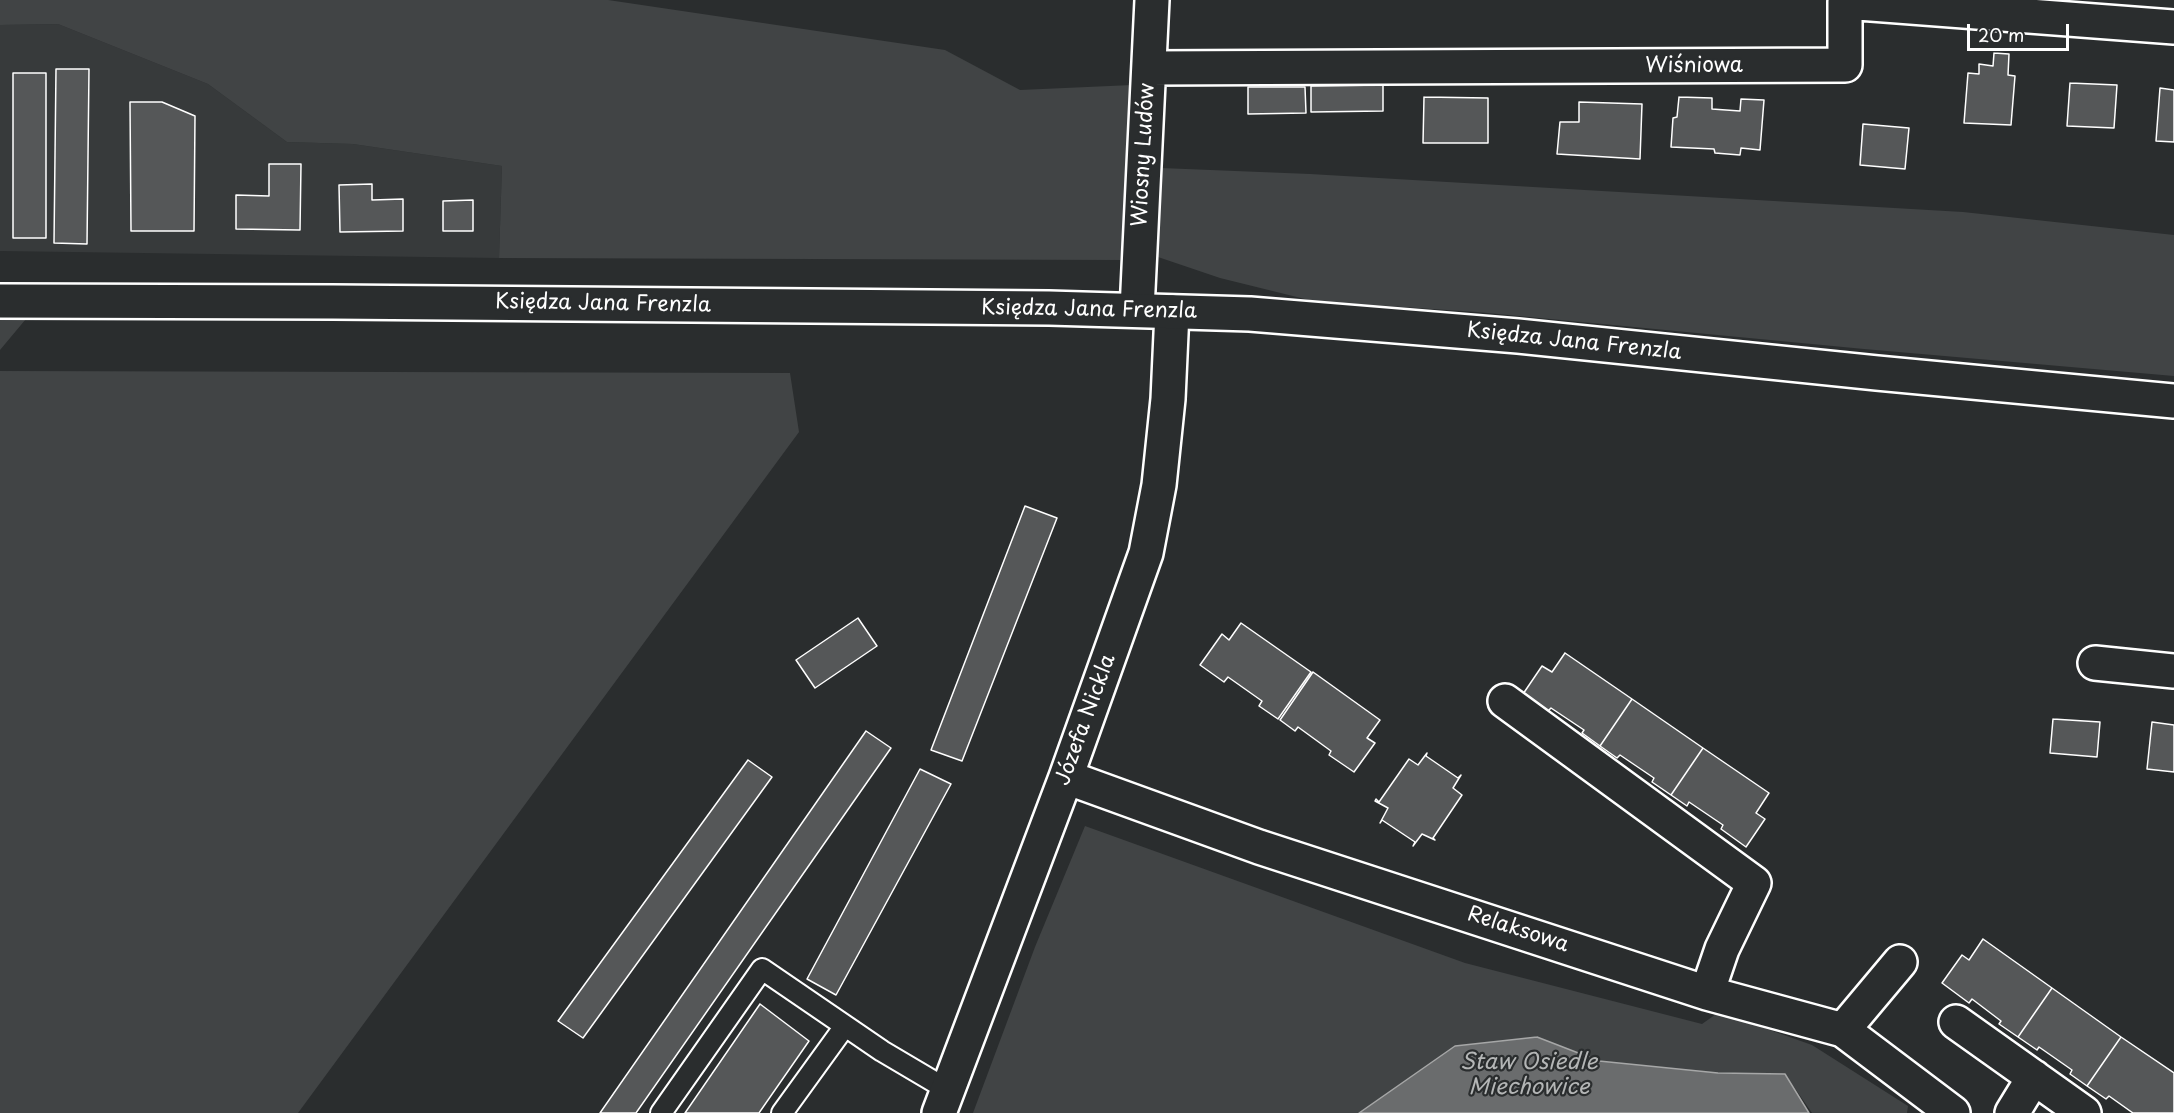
<!DOCTYPE html>
<meta charset="utf-8">
<style>
body{margin:0}
#map{position:relative;width:2174px;height:1113px;overflow:hidden;background:#2a2d2e;font-family:"Playpen Sans",sans-serif}
canvas{display:block}
.scale{position:absolute;left:1967px;top:24px;width:102px;height:27px;box-sizing:border-box;border:3px solid #fff;border-top:0;padding-left:8px;font-size:18px;line-height:21px;white-space:nowrap;color:#fff;-webkit-text-stroke:4px #2a2d2e;paint-order:stroke}
</style>
<div id="map">
<canvas width="2174" height="1113"></canvas>
<div class="scale">20 m</div>
</div>
<script>
const ctx = document.querySelector('canvas').getContext('2d');
ctx.lineJoin = 'round';
function fill(path, color) { ctx.fillStyle = color; ctx.fill(path, 'evenodd'); }
const toPath = rows => new Path2D(rows.map(r => 'M' + r).join(''));
function trace(path, color, width, dash) { ctx.strokeStyle = color; ctx.lineWidth = width; ctx.lineCap = dash ? 'butt' : 'round'; ctx.setLineDash(dash || []); ctx.stroke(path); }
function write(font, color, halo, rows, align = 'center') {
  ctx.font = font + ' "Playpen Sans",sans-serif'; ctx.lineWidth = 4.5; ctx.setLineDash([]); ctx.textBaseline = 'middle'; ctx.strokeStyle = halo; ctx.fillStyle = color; for (const [text, x, y, turn = 0] of rows) {
    ctx.save(); ctx.translate(x, y); ctx.rotate((+turn || 0) * Math.PI / 180); ctx.textAlign = isNaN(turn) ? turn : align; if (halo) ctx.strokeText(text, 0, 0); ctx.fillText(text, 0, 0); ctx.restore();
  }
}
fill(toPath([
 [58,24,208,84,287,142,353,144,502,166,499,258,0,251,0,25]
]), '#373a3b');
fill(toPath([
 [0,0,608,0,945,50,1020,90,1132,85,1126,210,1120,260,499,258,502,166,353,144,287,142,208,84,58,24,0,25],
 [1161,168,1310,174,1963,212,2174,235,2174,376,1864,349,1477,312,1313,301,1220,278,1158,257],
 [0,301,41,301,0,350],
 [0,371,790,373,799,432,298,1113,0,1113],
 [1085,826,1465,963,1702,1024,1719,1012,1812,1045,1908,1106,1907,1113,1812,1113,1785,1074,1718,1073,1599,1061,1537,1037,1455,1046,1359,1113,973,1113,1035,947]
]), '#414445');
const water = toPath([
 [1537,1037,1599,1061,1718,1073,1785,1074,1809,1113,1359,1113,1455,1046,1537,1037]
]);
fill(water, '#6a6c6d');
trace(water, '#a6a7a7', 1.5);
const building = toPath([
 [1994,53,2009,54,2008,75,2015,76,2011,125,1964,123,1968,73,1979,74,1979,64,1993,66,1994,53],
 [56,69,89,69,87,244,54,243,56,69],
 [13,73,46,73,46,238,13,238,13,73],
 [2070,83,2117,85,2114,128,2067,126,2070,83],
 [1383,85,1383,111,1311,112,1311,86,1383,85],
 [1248,87,1305,87,1306,113,1248,114,1248,87],
 [2160,88,2174,90,2174,142,2156,141,2160,88],
 [1424,97,1488,98,1488,143,1423,143,1424,97],
 [1679,97,1712,98,1712,109,1740,111,1741,99,1764,100,1760,150,1741,148,1740,155,1715,153,1714,149,1671,147,1673,118,1677,117,1679,97],
 [130,102,162,102,195,116,194,231,131,231,130,102],
 [1579,102,1642,104,1640,159,1557,154,1560,122,1579,122,1579,102],
 [1863,124,1909,128,1905,169,1860,165,1863,124],
 [269,164,301,164,300,230,236,229,236,195,269,196,269,164],
 [372,184,372,200,403,199,403,231,340,232,339,185,372,184],
 [473,200,473,231,443,231,443,201,473,200],
 [1025,506,1057,518,962,761,931,750,1025,506],
 [858,618,877,646,815,688,796,660,858,618],
 [1241,623,1311,672,1278,719,1259,706,1262,701,1228,677,1224,682,1200,665,1222,634,1229,640,1241,623],
 [1565,653,1632,699,1600,746,1582,733,1584,730,1551,708,1548,711,1523,694,1542,666,1552,672,1565,653],
 [1313,672,1380,720,1367,738,1375,743,1354,772,1329,755,1331,751,1298,727,1295,731,1280,720,1313,672],
 [1632,699,1703,748,1671,795,1652,782,1654,778,1620,755,1617,758,1600,746,1632,699],
 [2053,719,2100,722,2097,757,2050,753,2053,719],
 [2152,722,2174,725,2174,772,2147,769,2152,722],
 [866,731,891,748,636,1113,600,1113,866,731],
 [1703,748,1769,793,1756,813,1765,819,1746,847,1721,829,1723,825,1689,802,1687,806,1671,795,1703,748],
 [1427,753,1426,756,1458,778,1461,775,1453,788,1462,795,1433,838,1435,840,1422,834,1413,846,1415,842,1382,820,1380,823,1388,808,1375,801,1376,799,1379,802,1409,759,1418,765,1427,753],
 [748,760,772,777,583,1038,558,1021,748,760],
 [920,769,951,784,836,995,807,979,920,769],
 [1983,939,2052,988,2018,1037,1999,1024,2001,1021,1972,999,1969,1003,1942,983,1962,955,1969,960,1983,939],
 [2052,988,2121,1037,2087,1086,2070,1074,2072,1070,2039,1047,2037,1050,2018,1037,2052,988],
 [760,1004,809,1041,759,1113,685,1113,760,1004],
 [2121,1037,2174,1073,2174,1113,2133,1113,2109,1096,2106,1099,2087,1086,2121,1037]
]);
fill(building, '#555758');
trace(building, '#fff', 1.5);
const service = toPath([
 [661,1113,762,969,882,1051,948,1090],
 [782,1113,845,1026]
]);
const minor = toPath([
 [1149,68,1845,65,1845,2,2174,27],
 [1137,310,1152,0],
 [2095,663,2174,671],
 [1505,701,1754,883,1722,949,1707,993],
 [1066,777,1259,847,1707,993,1843,1030,1953,1113],
 [1956,1022,2084,1113],
 [1843,1030,1900,962],
 [939,1113,1066,777,1146,553,1159,485,1168,399,1172,312],
 [2012,1113,2034,1077]
]);
const primary = toPath([
 [0,301,333,302,1049,308,1250,314,1518,336,1877,373,2174,401]
]);
trace(service, '#fff', 24);
trace(minor, '#fff', 38);
trace(primary, '#fff', 38);
trace(service, '#2a2d2e', 20);
trace(minor, '#2a2d2e', 33);
trace(primary, '#2a2d2e', 33);
write('21px', '#fff', '#2a2d2e', [
 ["Wiśniowa",1694,66],
 ["Wiosny Ludów",1144,155,-87],
 ["Księdza Jana Frenzla",603,304,1],
 ["Księdza Jana Frenzla",1089,310,1],
 ["Księdza Jana Frenzla",1574,342,6],
 ["Józefa Nickla",1086,720,-70],
 ["Relaksowa",1518,930,18]
]);
write('italic 22px', '#b4b6b6', '#2a2d2e', [
 ["Staw Osiedle",1529,1063],
 ["Miechowice",1529,1088]
]);
</script>
